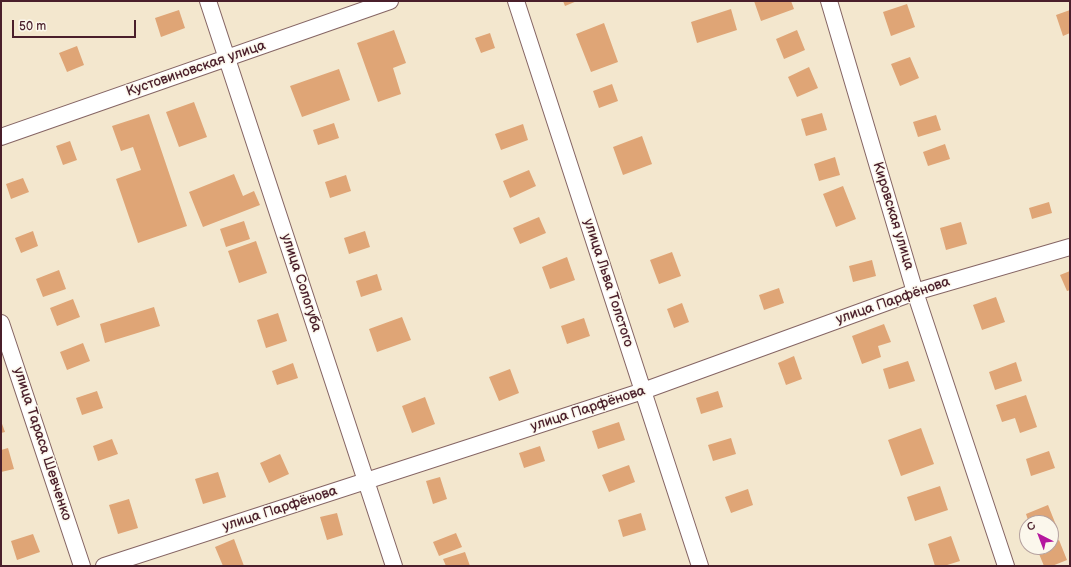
<!DOCTYPE html>
<meta charset="utf-8">
<style>
body{margin:0}
#map{position:relative;width:1071px;height:567px;overflow:hidden;background:#f3e7ce;font-family:"Balsamiq Sans",sans-serif}
canvas{display:block}
.frame{position:absolute;inset:0;border:2px solid #4a1f2b;pointer-events:none}
.north{position:absolute;left:1019px;top:515px;width:40px;height:40px;box-sizing:border-box;background:#fbf7ec;border:1px solid #b4a19f;border-radius:50%;rotate:318deg;font-size:11px;font-weight:700;line-height:16px;text-align:center;color:#4a1f2b}
.north::after{content:'';display:block;margin:auto;width:14px;height:18px;background:#b5179e;clip-path:polygon(50% 0,100% 100%,50% 72%,0 100%)}
.scale{position:absolute;left:12px;top:20px;width:124px;height:18px;box-sizing:border-box;border:2px solid #4a1f2b;border-top:0;padding-left:5px;font-size:12px;line-height:14px;white-space:nowrap;color:#4a1f2b;-webkit-text-stroke:3px #fbf7ec;paint-order:stroke}
</style>
<div id="map">
<canvas width="1071" height="567"></canvas>
<div class="frame"></div>
<div class="north">С</div>
<div class="scale">50 m</div>
</div>
<script>
const ctx = document.querySelector('canvas').getContext('2d');
ctx.lineJoin = 'round';
function fill(path, color) { ctx.fillStyle = color; ctx.fill(path, 'evenodd'); }
const toPath = rows => new Path2D(rows.map(r => 'M' + r).join(''));
function trace(path, color, width, dash) { ctx.strokeStyle = color; ctx.lineWidth = width; ctx.lineCap = dash ? 'butt' : 'round'; ctx.setLineDash(dash || []); ctx.stroke(path); }
function write(font, color, halo, rows, align = 'center') {
  ctx.font = font + ' "Balsamiq Sans",sans-serif'; ctx.lineWidth = 3; ctx.setLineDash([]); ctx.textBaseline = 'middle'; ctx.strokeStyle = halo; ctx.fillStyle = color; for (const [text, x, y, turn = 0] of rows) {
    ctx.save(); ctx.translate(x, y); ctx.rotate((+turn || 0) * Math.PI / 180); ctx.textAlign = isNaN(turn) ? turn : align; if (halo) ctx.strokeText(text, 0, 0); ctx.fillText(text, 0, 0); ctx.restore();
  }
}
fill(toPath([
 [563,1,577,1,565,6],
 [754,1,791,1,794,9,761,21],
 [907,4,915,27,891,36,883,12],
 [731,9,737,30,697,43,691,22],
 [179,10,185,28,161,37,155,18],
 [1070,10,1070,33,1063,36,1056,15],
 [604,23,618,62,591,72,576,34],
 [394,30,406,63,393,68,401,94,378,102,357,43],
 [797,30,805,50,784,59,776,39],
 [490,33,495,48,481,53,475,38],
 [77,46,84,65,67,72,59,53],
 [910,57,919,78,900,86,891,64],
 [809,67,818,88,797,97,788,77],
 [339,69,350,100,302,117,290,86],
 [612,84,618,101,599,108,593,91],
 [194,102,207,137,179,147,166,112],
 [822,113,827,130,806,136,801,119],
 [149,114,187,226,138,243,116,179,141,170,133,147,121,151,112,126],
 [936,115,941,130,918,137,913,122],
 [334,123,339,138,318,145,313,130],
 [523,124,528,140,501,150,495,134],
 [642,136,652,164,623,175,613,147],
 [70,141,77,160,63,165,56,146],
 [945,144,950,159,928,166,923,152],
 [835,157,840,175,819,181,814,164],
 [529,170,536,186,510,198,503,181],
 [234,174,243,196,254,191,260,205,203,227,189,192],
 [346,175,351,191,330,198,325,182],
 [23,178,29,192,11,199,6,184],
 [843,186,856,219,836,227,823,194],
 [1049,202,1052,213,1032,219,1029,208],
 [539,217,546,233,520,244,513,228],
 [244,221,250,239,226,247,220,229],
 [961,222,967,244,946,250,940,228],
 [33,231,38,246,21,253,15,238],
 [365,231,370,247,349,254,344,238],
 [256,241,267,273,239,283,228,251],
 [672,252,681,276,659,284,650,260],
 [567,257,575,280,550,289,542,267],
 [872,260,876,276,853,282,849,266],
 [59,270,66,289,43,297,36,279],
 [1070,271,1070,290,1067,291,1060,275],
 [377,274,382,290,361,297,356,281],
 [779,288,784,303,764,310,759,295],
 [996,297,1005,322,982,330,973,305],
 [73,299,80,317,57,326,50,308],
 [682,303,689,322,674,328,667,309],
 [154,307,160,326,105,343,100,324],
 [278,313,287,341,266,348,257,320],
 [402,317,411,340,377,352,369,329],
 [584,318,590,336,567,344,561,326],
 [884,324,891,342,878,346,881,357,862,364,852,336],
 [83,343,90,361,67,370,60,352],
 [794,356,802,379,786,385,778,363],
 [908,361,915,381,889,389,883,369],
 [1016,362,1022,381,995,390,989,372],
 [293,363,298,378,277,385,272,371],
 [510,369,519,393,499,401,489,377],
 [97,391,103,408,82,415,76,398],
 [718,391,723,407,701,414,696,398],
 [1026,395,1037,427,1020,433,1015,418,1002,422,996,405],
 [425,397,435,424,412,433,402,406],
 [1,421,5,432,1,433],
 [619,422,625,440,598,449,592,431],
 [921,428,934,464,901,476,888,440],
 [731,438,736,454,713,461,708,445],
 [112,439,118,454,98,461,93,446],
 [540,446,545,461,524,468,519,453],
 [8,448,14,469,1,472,1,450],
 [1049,451,1055,468,1031,476,1026,459],
 [280,454,289,474,269,483,260,463],
 [629,465,635,482,609,492,602,475],
 [218,472,226,497,203,504,195,479],
 [440,477,447,499,433,504,426,481],
 [940,486,948,510,915,521,907,497],
 [748,489,753,505,731,513,725,497],
 [129,499,138,528,118,534,109,505],
 [1048,505,1056,525,1051,527,1051,523,1029,523,1026,514],
 [337,513,343,535,327,540,320,517],
 [641,513,646,530,623,537,618,520],
 [456,533,462,547,439,556,433,542],
 [33,534,40,552,17,560,11,541],
 [951,536,960,561,944,566,935,566,928,544],
 [234,539,244,566,223,566,215,547],
 [1059,540,1067,560,1052,566,1044,566,1037,549,1042,547,1051,547,1051,544],
 [465,552,470,566,446,566,443,559]
]), '#dfa576');
const minor = toPath([
 [208,1,394,566],
 [516,1,700,566],
 [829,1,915,292,1006,566],
 [1,137,390,1],
 [1,323,82,566],
 [104,566,643,391,915,292,1070,247]
]);
trace(minor, '#856564', 18);
trace(minor, '#fff', 16);
write('14px', '#4a1f2b', '#fbf7ec', [
 ["Кустовиновская улица",196,69,-19],
 ["Кировская улица",893,216,73],
 ["улица Сологуба",301,283,72],
 ["улица Льва Толстого",608,283,72],
 ["улица Парфёнова",893,301,-19],
 ["улица Парфёнова",588,409,-18],
 ["улица Тараса Шевченко",42,444,72],
 ["улица Парфёнова",280,509,-18]
]);
</script>
